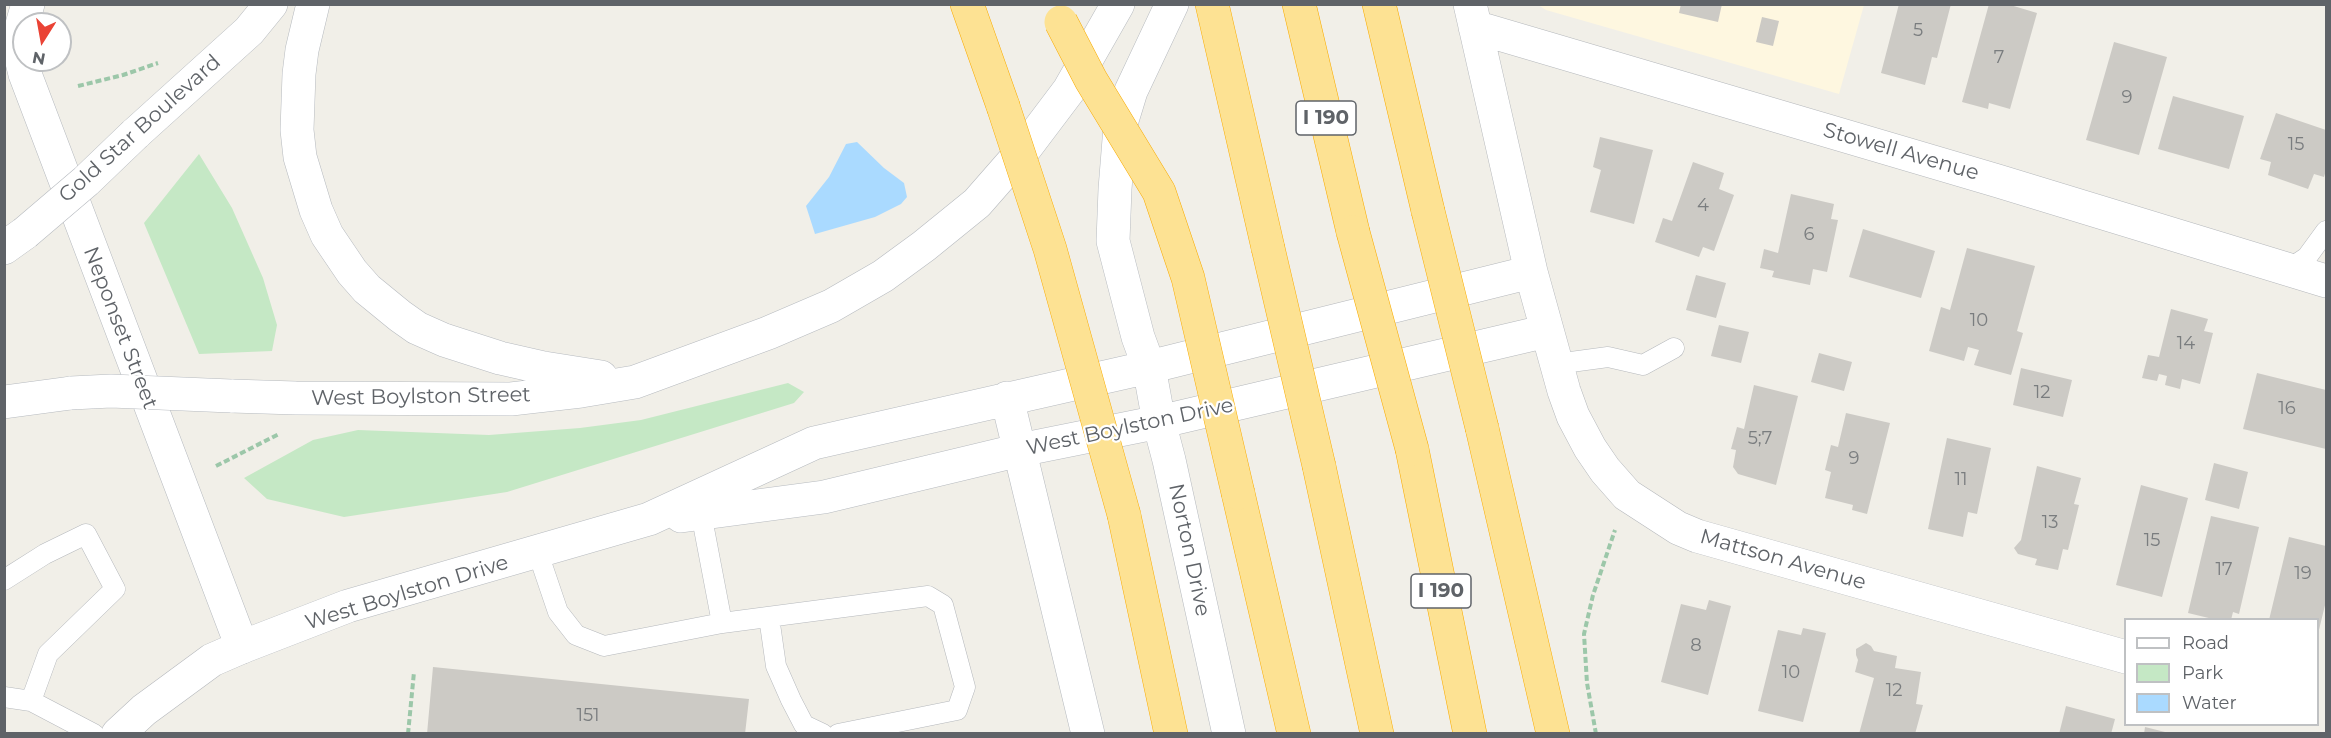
<!DOCTYPE html>
<style>
body{margin:0}
#map{position:relative;width:2331px;height:738px;overflow:hidden;background:#f1efe8;font-family:Montserrat,sans-serif}
canvas{display:block}
.frame{position:absolute;inset:0;border:6px solid #5f6368;pointer-events:none}
.legend{position:absolute;left:2124px;top:618px;width:195px;height:108px;box-sizing:border-box;background:#fff;border:2px solid #bfc1c3;margin:0;padding:8px 10px;list-style:none;font-size:18px;color:#5f6368}
.legend li{display:flex;align-items:center;gap:12px;height:30px}
.legend b{width:30px;border:2px solid #bfc1c3}
.north{position:absolute;left:12px;top:12px;width:60px;height:60px;box-sizing:border-box;background:#fff;border:2px solid #bfc1c3;border-radius:50%;rotate:191deg;font-size:16px;font-weight:700;line-height:24px;text-align:center;color:#5f6368}
.north::after{content:'';display:block;margin:auto;width:21px;height:27px;background:#ea4335;clip-path:polygon(50% 0,100% 100%,50% 72%,0 100%)}
</style>
<div id="map">
<canvas width="2331" height="738"></canvas>
<div class="frame"></div>
<ul class="legend">
<li><b style="height:8px;background:#fff"></b>Road</li>
<li><b style="height:16px;background:#c5e8c5"></b>Park</li>
<li><b style="height:16px;background:#aadaff"></b>Water</li>
</ul>
<div class="north">N</div>
</div>
<script>
const ctx = document.querySelector('canvas').getContext('2d');
ctx.lineJoin = 'round';
function fill(path, color) { ctx.fillStyle = color; ctx.fill(path, 'evenodd'); }
const toPath = rows => new Path2D(rows.map(r => 'M' + r).join(''));
function trace(path, color, width, dash) { ctx.strokeStyle = color; ctx.lineWidth = width; ctx.lineCap = dash ? 'butt' : 'round'; ctx.setLineDash(dash || []); ctx.stroke(path); }
function write(font, color, halo, rows, align = 'center') {
  ctx.font = font + ' Montserrat,sans-serif'; ctx.lineWidth = 4.5; ctx.setLineDash([]); ctx.textBaseline = 'middle'; ctx.strokeStyle = halo; ctx.fillStyle = color; for (const [text, x, y, turn = 0] of rows) {
    ctx.save(); ctx.translate(x, y); ctx.rotate((+turn || 0) * Math.PI / 180); ctx.textAlign = isNaN(turn) ? turn : align; if (halo) ctx.strokeText(text, 0, 0); ctx.fillText(text, 0, 0); ctx.restore();
  }
}
fill(toPath([
 [1538,5,1864,5,1839,94,1546,10]
]), '#fef7e0');
fill(toPath([
 [199,154,232,208,263,278,277,325,272,351,199,354,144,223],
 [788,383,804,392,794,403,507,492,344,517,267,499,244,478,313,440,358,430,489,435,580,428,641,420]
]), '#c5e8c5');
fill(toPath([
 [857,142,884,168,904,183,907,197,901,204,875,217,815,234,806,206,829,177,846,144]
]), '#aadaff');
fill(toPath([
 [1681,4,1722,4,1718,22,1679,13],
 [1899,4,1951,4,1937,58,1932,57,1925,85,1881,73],
 [1989,4,2007,4,2037,13,2010,109,1989,103,1988,109,1962,102],
 [1762,17,1779,21,1773,46,1756,42],
 [2114,42,2167,57,2139,155,2086,140],
 [2173,96,2244,116,2229,169,2158,149],
 [2276,113,2326,130,2326,170,2324,177,2314,174,2308,189,2268,175,2271,162,2260,159],
 [1600,137,1653,150,1634,224,1590,212,1601,170,1593,167],
 [1693,162,1724,173,1719,189,1734,195,1714,251,1703,247,1699,257,1655,242,1663,218,1672,221],
 [1791,194,1834,204,1831,219,1838,220,1827,272,1813,269,1810,285,1772,277,1774,271,1760,268,1764,249,1778,253],
 [1863,229,1935,251,1921,298,1849,277],
 [1967,248,2035,266,2017,331,2023,333,2011,375,1974,365,1979,350,1968,347,1964,361,1929,351,1941,307,1950,310],
 [1696,275,1726,283,1716,318,1686,310],
 [2171,309,2208,319,2204,331,2213,333,2200,384,2182,379,2180,389,2165,385,2167,376,2159,374,2157,381,2142,378,2148,355,2159,357],
 [1719,325,1749,332,1741,363,1711,356],
 [1819,353,1852,362,1844,391,1811,382],
 [2021,368,2072,380,2063,417,2013,405],
 [2257,373,2326,390,2326,449,2243,429],
 [1754,385,1798,396,1776,485,1738,474,1733,467,1736,450,1731,449,1737,427,1744,429],
 [1846,413,1890,423,1867,514,1852,510,1853,505,1825,498,1831,472,1825,470,1831,445,1838,447],
 [1947,438,1991,448,1977,514,1968,512,1963,537,1928,529],
 [2214,463,2248,472,2239,509,2205,500],
 [2037,466,2081,478,2074,504,2079,505,2068,550,2063,549,2058,570,2035,565,2037,559,2018,554,2014,548,2021,540],
 [2141,485,2188,498,2162,597,2116,585],
 [2211,516,2259,527,2239,614,2233,612,2231,620,2217,620,2188,613],
 [2289,537,2326,546,2326,601,2318,634,2318,620,2269,620],
 [1709,600,1731,606,1708,695,1661,682,1681,604,1706,610],
 [1803,628,1826,633,1803,722,1758,711,1778,630,1801,635],
 [1866,643,1871,646,1874,651,1897,656,1895,668,1921,672,1916,704,1923,705,1915,734,1859,734,1874,678,1855,672,1858,660,1856,655,1856,649],
 [433,667,749,699,745,734,427,734],
 [2066,706,2115,719,2111,734,2059,734],
 [2145,727,2169,733,2169,734,2144,734]
]), '#cccac5');
const lane = toPath([
 [2289,269,2307,257,2326,231],
 [1556,364,1608,357,1643,365,1674,348],
 [701,513,722,623],
 [538,553,558,612,576,635,604,646,722,623,928,596,943,605,965,687,957,710,838,734],
 [4,580,45,554,86,534,115,589,48,654,31,701],
 [769,617,776,666,791,700,804,725,823,734],
 [4,697,31,701,94,734]
]);
const street = toPath([
 [1470,4,1531,272,1564,391,1573,416,1590,448,1605,470,1627,495,1678,528,1697,536,2126,657],
 [1475,27,1998,181,2326,281],
 [1149,367,1531,272],
 [1159,422,1547,331],
 [118,734,144,710,212,660,242,647]
]);
const secondary = toPath([
 [28,4,21,28,19,50,25,74,242,647,348,606,649,519,814,443,1149,367],
 [313,4,302,50,299,74,297,130,300,157,316,210,327,235,352,272,367,289,400,316,417,328,444,340,500,358,544,368,601,377],
 [1172,4,1131,91,1120,127,1115,189,1113,241,1138,337,1149,367,1159,422,1169,460,1229,734],
 [135,134,249,31,271,4],
 [4,248,25,233],
 [231,396,296,398,511,399,581,391,635,382,768,333,831,306,883,276,924,246,977,203,1026,147,1069,90,1118,4],
 [1007,398,1088,734],
 [4,402,71,393],
 [681,516,824,497,1020,450,1159,422]
]);
const highway = toPath([
 [967,4,1003,106],
 [1212,4,1268,248],
 [1299,4,1353,232],
 [1379,4,1428,211],
 [1482,428,1553,734],
 [1412,449,1470,734],
 [1319,466,1377,734],
 [1238,493,1294,734],
 [1124,515,1171,734]
]);
trace(lane, '#b5b8bc', 21);
trace(street, '#b5b8bc', 34);
trace(secondary, '#b6babf', 34);
trace(highway, '#f9ab00', 34);
trace(toPath([
 [78,86,123,75,158,63],
 [216,466,279,434],
 [408,734,414,672],
 [1596,734,1587,683,1584,634,1593,595,1615,530]
]), '#9cc7a9', 4, [6, 3]);
trace(lane, '#fff', 20);
trace(street, '#fff', 33);
trace(secondary, '#fff', 33);
trace(highway, '#fde293', 33);
const secondaryBridge = toPath([
 [25,233,86,181,135,134],
 [71,393,111,391,231,396]
]);
const highwayBridge = toPath([
 [1061,22,1091,80,1159,192,1188,278,1238,493],
 [1003,106,1050,249,1124,515],
 [1428,211,1482,428],
 [1353,232,1412,449],
 [1268,248,1319,466]
]);
trace(secondaryBridge, '#b6babf', 34, []);
trace(highwayBridge, '#f9ab00', 34, []);
trace(secondaryBridge, '#fff', 33);
trace(highwayBridge, '#fde293', 33);
write('18px', '#7a7d7f', null, [
 ["5",1918,31],
 ["7",1999,58],
 ["9",2127,98],
 ["15",2296,145],
 ["4",1703,206],
 ["6",1809,235],
 ["10",1979,321],
 ["14",2186,344],
 ["12",2042,393],
 ["16",2287,409],
 ["5;7",1760,439],
 ["9",1854,459],
 ["11",1961,480],
 ["13",2050,523],
 ["15",2152,541],
 ["17",2224,570],
 ["19",2303,574],
 ["8",1696,646],
 ["10",1791,673],
 ["12",1894,691],
 ["151",588,716]
]);
for (const [x, y, w] of [
 [1326,118,60],
 [1441,591,60]
]) { const box = new Path2D(); box.roundRect(x - w / 2, y - 17, w, 34, 4.5); ctx.fillStyle = '#fff'; ctx.fill(box); trace(box, '#5f6368', 1.5); }
write('bold 20px', '#5f6368', null, [
 ["I 190",1326,118],
 ["I 190",1441,591]
]);
write('21px', '#5f6368', '#fff', [
 ["Gold Star Boulevard",140,129,-42],
 ["Stowell Avenue",1901,152,16],
 ["Neponset Street",120,328,69],
 ["West Boylston Street",421,397,-1],
 ["West Boylston Drive",1130,427,-12],
 ["Norton Drive",1189,550,78],
 ["Mattson Avenue",1783,560,16],
 ["West Boylston Drive",407,593,-17]
]);
</script>
